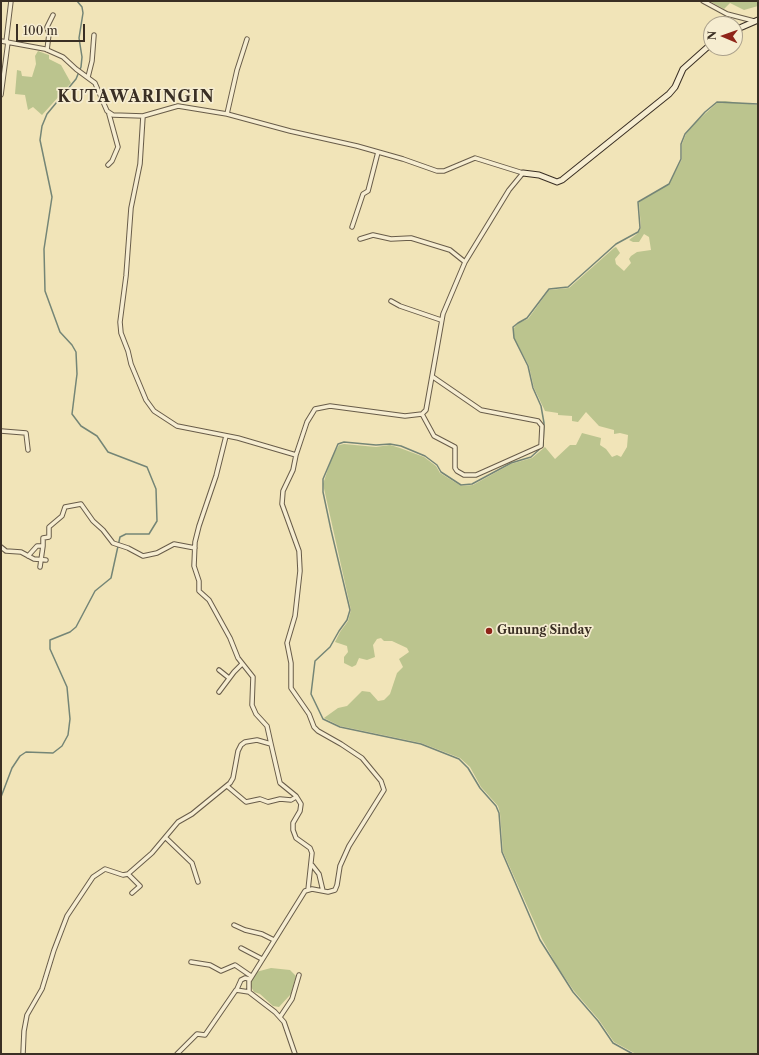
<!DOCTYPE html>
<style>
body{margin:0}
#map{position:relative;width:759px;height:1055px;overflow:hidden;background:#f1e4b8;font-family:"Libre Caslon Text",serif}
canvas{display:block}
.frame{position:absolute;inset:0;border:2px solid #3a2f24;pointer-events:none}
.north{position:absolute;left:703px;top:16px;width:40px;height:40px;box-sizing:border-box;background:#f6edd1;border:1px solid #aba18c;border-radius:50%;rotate:272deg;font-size:11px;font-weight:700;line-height:16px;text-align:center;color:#3a2f24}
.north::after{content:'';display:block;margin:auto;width:14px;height:18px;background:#8f2418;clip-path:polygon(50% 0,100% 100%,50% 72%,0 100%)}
.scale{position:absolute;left:16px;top:24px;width:69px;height:18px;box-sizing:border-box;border:2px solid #3a2f24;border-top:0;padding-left:5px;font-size:12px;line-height:14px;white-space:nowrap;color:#3a2f24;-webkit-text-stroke:3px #f6edd1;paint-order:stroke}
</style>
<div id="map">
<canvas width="759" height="1055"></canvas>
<div class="frame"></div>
<div class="north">N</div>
<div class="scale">100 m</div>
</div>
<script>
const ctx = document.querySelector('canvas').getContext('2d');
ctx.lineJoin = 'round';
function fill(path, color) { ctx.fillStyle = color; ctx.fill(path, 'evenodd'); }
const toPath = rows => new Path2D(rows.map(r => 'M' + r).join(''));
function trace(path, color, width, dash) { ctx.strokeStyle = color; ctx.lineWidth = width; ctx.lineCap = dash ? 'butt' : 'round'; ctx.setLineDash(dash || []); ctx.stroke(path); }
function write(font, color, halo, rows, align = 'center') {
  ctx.font = font + ' "Libre Caslon Text",serif'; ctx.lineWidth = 3.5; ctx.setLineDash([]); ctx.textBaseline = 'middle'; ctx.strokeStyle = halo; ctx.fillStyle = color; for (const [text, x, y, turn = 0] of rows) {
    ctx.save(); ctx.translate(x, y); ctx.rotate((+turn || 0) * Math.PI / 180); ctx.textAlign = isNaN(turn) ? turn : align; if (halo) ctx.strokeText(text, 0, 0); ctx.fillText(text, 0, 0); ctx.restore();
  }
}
fill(toPath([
 [709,1,758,1,758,6,744,10,730,3,724,9],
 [38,51,46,54,49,55,49,59,61,65,71,83,42,115,33,107,28,110,25,95,15,94,17,70,21,71,22,76,32,77,36,64,35,56],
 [725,101,758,105,758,1054,636,1054,614,1042,599,1020,574,991,557,966,542,939,503,852,500,813,498,806,481,787,470,767,460,758,421,743,340,726,324,718,338,708,347,706,362,691,370,692,378,701,384,700,390,694,397,673,403,667,399,659,409,652,407,648,392,641,384,641,381,638,377,639,373,645,375,657,367,660,359,658,356,665,352,667,344,663,344,657,348,652,347,646,335,642,340,632,348,621,351,610,323,484,332,457,339,445,344,444,376,447,390,445,400,448,424,457,436,466,440,473,461,486,473,485,511,464,532,458,545,447,555,459,570,445,576,445,582,433,601,438,600,445,606,449,612,457,617,455,621,457,627,447,628,435,620,433,614,434,614,430,599,426,586,412,578,422,572,421,572,416,558,415,558,413,545,411,534,388,529,366,514,338,514,328,518,323,528,319,549,290,569,288,614,248,616,247,620,253,615,259,616,264,624,271,631,263,629,259,631,256,637,252,651,250,649,237,644,234,639,242,633,242,629,240,637,234,641,228,639,202,669,184,682,159,682,144,686,134,696,122,718,102],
 [271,968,290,970,296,976,291,994,279,1007,273,1006,260,994,254,992,250,985,251,981,256,972]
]), '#bbc48e');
trace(toPath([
 [1,797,12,768,20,756,26,752,53,753,62,746,68,735,70,719,67,687,50,649,50,640,70,632,76,627,95,591,111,578,120,537,126,534,149,534,157,521,156,489,147,467,108,452,97,436,81,426,72,414,77,374,76,352,72,345,60,332,45,291,44,249,52,197,40,140,42,126,47,114,76,79,81,67,82,57,79,38,83,13,82,7,77,1],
 [633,1054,613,1043,598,1021,573,992,540,940,502,852,499,813,496,806,480,788,468,768,459,759,421,744,340,727,323,719,311,694,315,661,330,647,339,631,347,620,350,610,331,530,323,492,323,479,338,444,344,442,376,445,390,444,401,446,425,456,437,465,441,472,461,485,472,484,511,463,531,457,543,446,544,423,541,406,533,388,528,366,514,338,513,327,518,323,527,318,549,289,568,287,616,244,638,232,640,228,638,202,669,184,681,159,681,144,685,134,705,112,717,102,758,104]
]), '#748576', 1.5);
const street = toPath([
 [703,1,727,14,754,21],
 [1,41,45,49,63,57,76,69,95,83,107,111,113,115,143,116,178,106,227,114,290,131,357,146,403,159,437,171,444,171,475,158,523,173,509,190,465,262,443,314,426,410,422,414,405,416,330,406,315,409,307,422,296,455,293,470,283,491,282,504,299,551,300,571,295,616,287,643,291,663,291,688,309,714,314,727,318,731,341,744,362,758,381,781,384,790,349,846,340,866,337,885,335,890,328,892,312,889,305,891,249,981,249,992,275,1012,284,1022,295,1054],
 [6,42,11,1],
 [47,50,49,34,47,27,53,15],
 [88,77,92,61,94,35],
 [1,95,8,42],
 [227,114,237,70,247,39],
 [143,116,140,164,131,208,126,276,120,322,121,333,128,351,131,364,146,400,154,411,177,426,238,438,296,455],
 [108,165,112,161,118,147,109,114],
 [352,227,363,194,368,191,378,152],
 [360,239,373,235,391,239,411,238,450,250,465,262],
 [391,301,400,306,441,320],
 [422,414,434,436,455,447,455,468,457,471,464,475,476,475,541,446,542,426,538,421,481,410,433,377],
 [1,431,26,433,28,450],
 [43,546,43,538,49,537,49,527,62,516,65,507,81,504,93,521,103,530,113,543,128,548,143,556,157,553,174,544,195,548],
 [1,547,6,551,21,552,34,559,46,560],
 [28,556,37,546,43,546,40,567],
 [219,670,229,678],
 [219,692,234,672,242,664],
 [271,744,280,783,296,796,301,804,300,811,293,823,293,830,296,838,310,848,312,853,308,890],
 [227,786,246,802,260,799,268,802,280,799,291,800,296,797],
 [166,838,192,863,198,882],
 [312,865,319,874,323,891],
 [128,874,140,886,132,893],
 [234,925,245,930,262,934,274,940],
 [241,948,262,959],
 [191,962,210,965,221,971,235,965,251,976],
 [237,989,241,980,245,978,249,979],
 [280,1017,292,999,299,975],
 [23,1054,24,1031,27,1015,42,989,54,950,67,916,93,877,105,869,123,875,128,874,152,853,178,822,192,814,230,783,233,778,238,751,241,745,245,742,257,740,271,744,267,726,256,714,252,705,253,677,238,658,230,638,209,600,199,591,199,581,194,566,195,542,199,526,216,476,226,436],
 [177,1054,197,1034,205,1035,236,990,249,992]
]);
const secondary = toPath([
 [735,30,758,20],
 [523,173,539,175,557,182,562,180,669,94,675,87,683,69,711,44]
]);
trace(street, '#685c49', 5.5);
trace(secondary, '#3a2f24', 7);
trace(street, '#f6edd1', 3.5);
trace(secondary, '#f6edd1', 5);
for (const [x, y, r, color] of [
 [489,631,4,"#8f2418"]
]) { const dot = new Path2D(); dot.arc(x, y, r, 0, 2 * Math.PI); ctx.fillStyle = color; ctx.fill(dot); trace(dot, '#f6edd1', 1.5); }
write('bold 12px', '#3a2f24', '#f6edd1', [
 ["Gunung Sinday",497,631]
], 'left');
ctx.letterSpacing = '1px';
write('bold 16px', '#3a2f24', '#f6edd1', [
 ["KUTAWARINGIN",136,97]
]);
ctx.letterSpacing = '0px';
</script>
